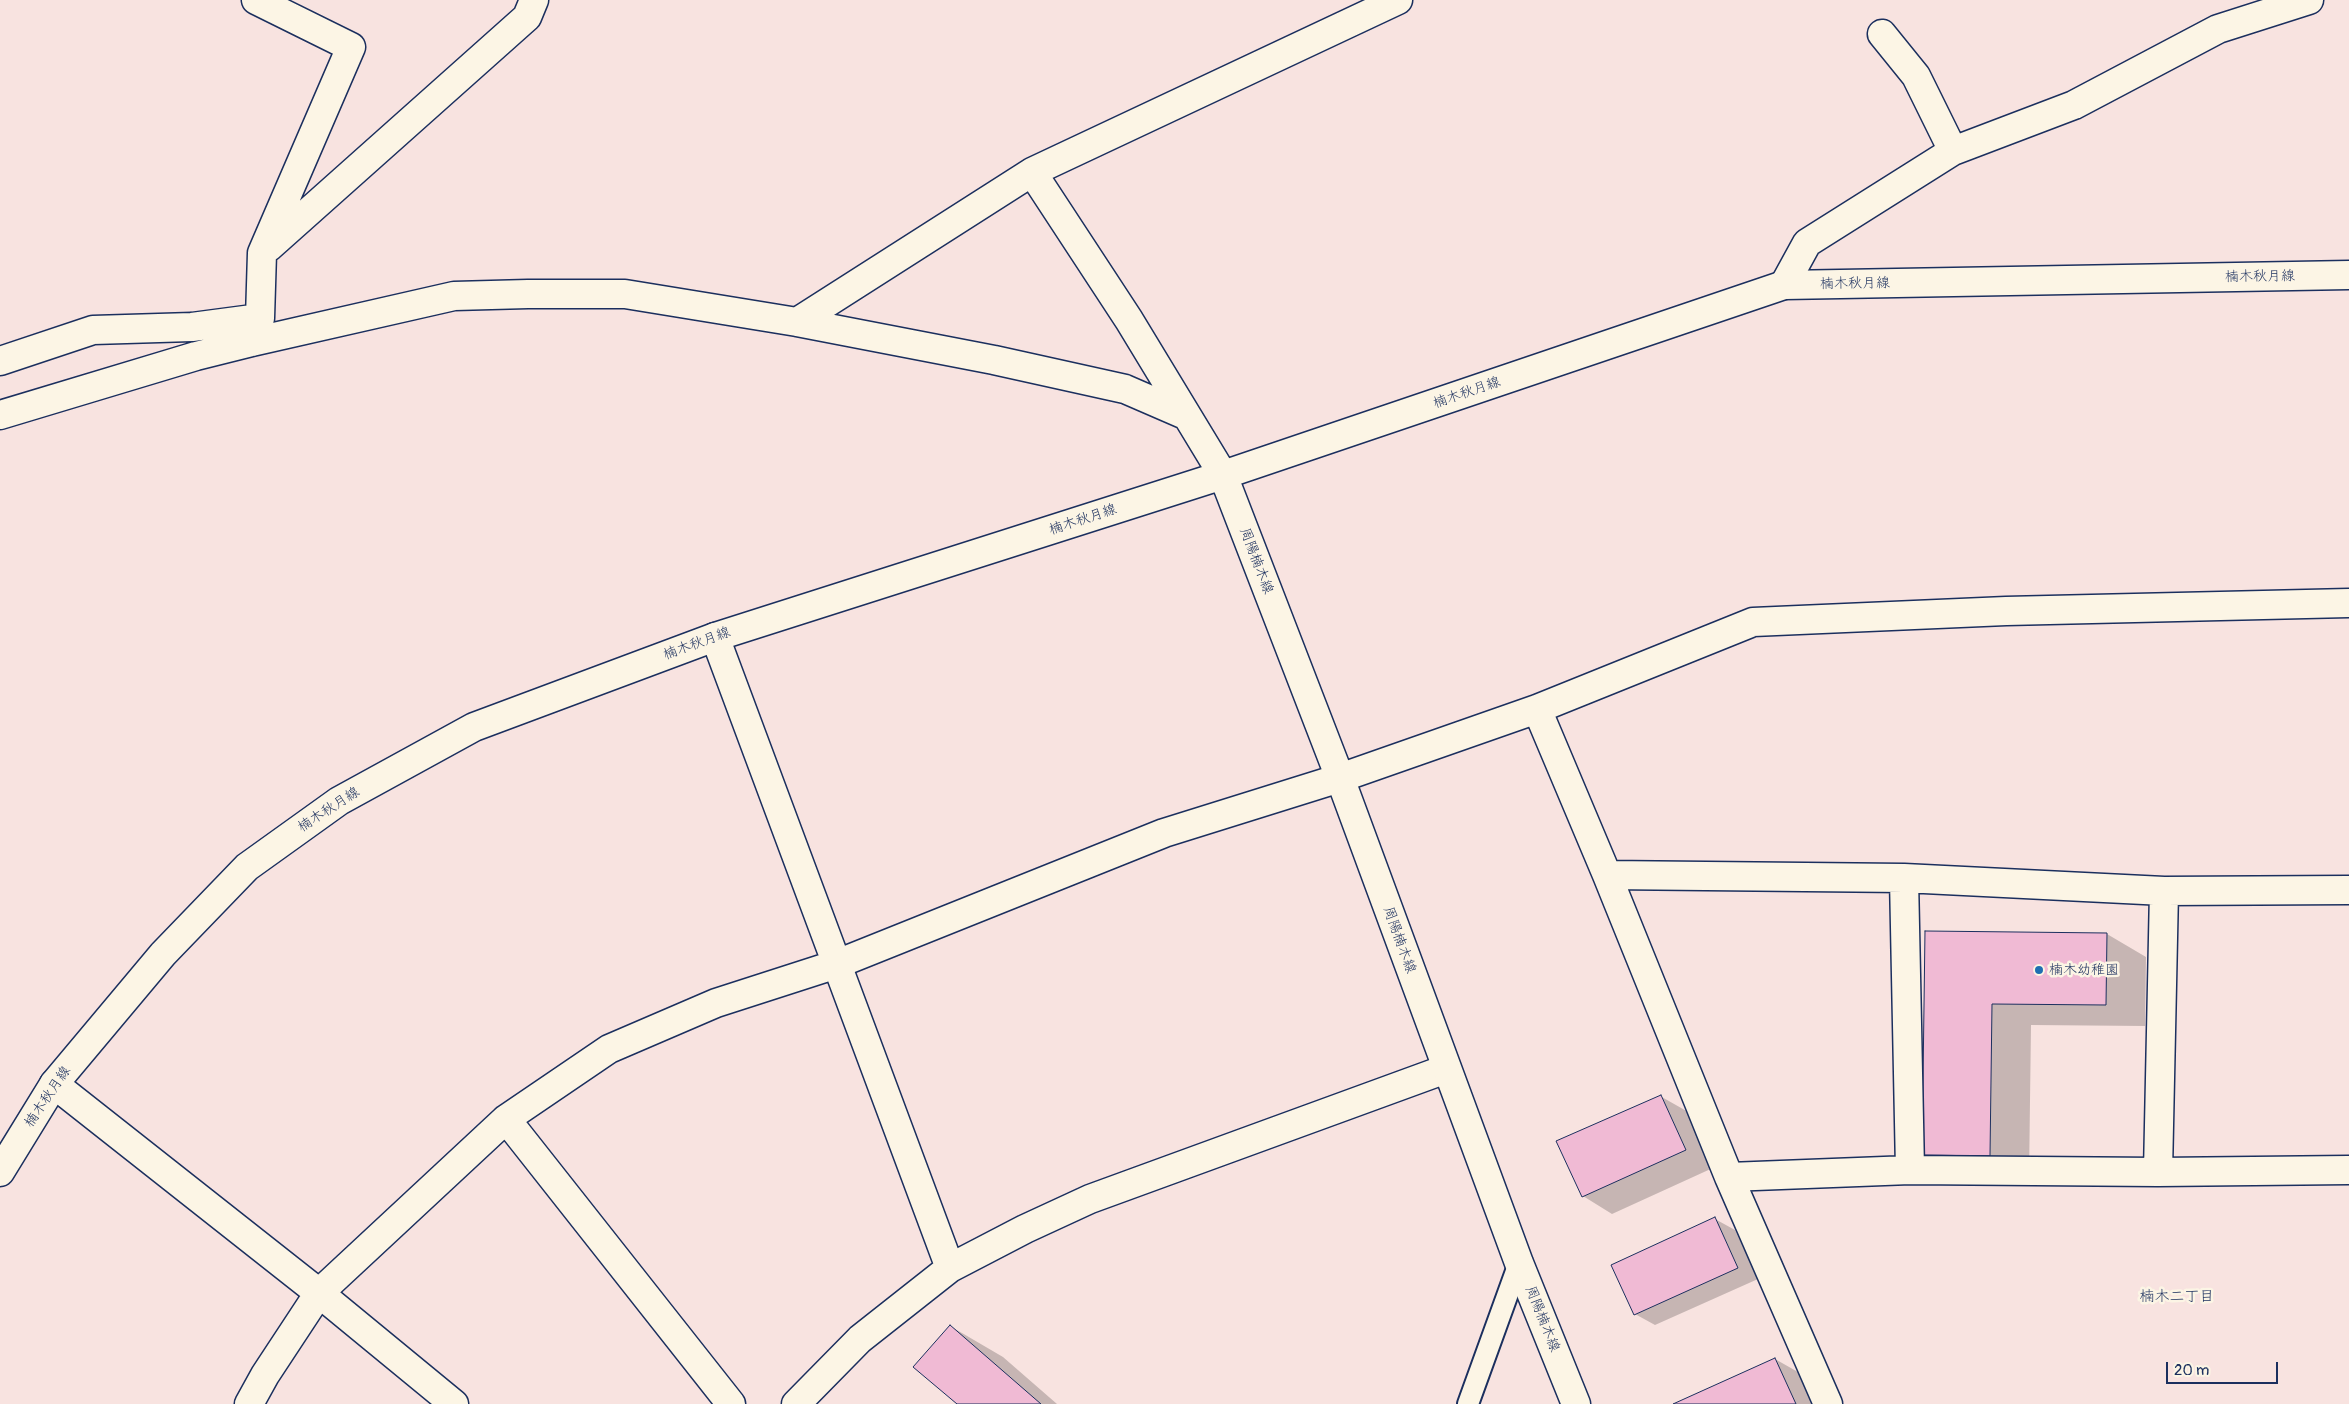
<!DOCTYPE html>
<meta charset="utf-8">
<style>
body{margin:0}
#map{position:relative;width:2349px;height:1404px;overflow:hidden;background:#f8e3e0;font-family:Pangolin,sans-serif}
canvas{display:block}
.scale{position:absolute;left:2166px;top:1362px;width:112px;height:22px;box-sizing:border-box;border:2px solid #1b2f5e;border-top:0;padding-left:6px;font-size:15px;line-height:18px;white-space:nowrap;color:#1b2f5e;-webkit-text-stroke:4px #fcf5e5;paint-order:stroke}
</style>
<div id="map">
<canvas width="2349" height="1404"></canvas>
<div class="scale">20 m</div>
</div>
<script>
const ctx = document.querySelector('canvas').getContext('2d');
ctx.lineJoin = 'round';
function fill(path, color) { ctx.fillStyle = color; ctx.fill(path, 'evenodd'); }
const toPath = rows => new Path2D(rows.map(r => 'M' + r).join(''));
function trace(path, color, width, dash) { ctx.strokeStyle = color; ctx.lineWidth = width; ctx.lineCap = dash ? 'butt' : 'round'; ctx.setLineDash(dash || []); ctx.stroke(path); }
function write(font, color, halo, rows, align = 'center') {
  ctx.font = font + ' Pangolin,"Klee One",sans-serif'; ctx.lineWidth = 5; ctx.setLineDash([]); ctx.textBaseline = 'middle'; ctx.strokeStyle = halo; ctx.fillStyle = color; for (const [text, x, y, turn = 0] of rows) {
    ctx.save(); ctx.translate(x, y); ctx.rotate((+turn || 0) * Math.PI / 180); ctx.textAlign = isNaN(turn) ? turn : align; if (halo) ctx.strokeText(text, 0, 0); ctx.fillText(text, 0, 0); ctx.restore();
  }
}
fill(toPath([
 [1926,932,2107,934,2146,957,2145,1026,2031,1025,2029,1178,1962,1177,1924,1154],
 [1660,1096,1690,1113,1715,1167,1612,1214,1583,1196],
 [1715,1219,1735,1230,1758,1279,1655,1325,1635,1314],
 [950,1326,1003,1357,1057,1404,959,1404],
 [1775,1359,1805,1376,1817,1404,1676,1404]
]), '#0003');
const building = toPath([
 [1925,931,2107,933,2106,1005,1992,1004,1990,1156,1922,1155,1925,931],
 [1661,1095,1686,1150,1582,1197,1556,1141,1661,1095],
 [1715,1217,1738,1268,1634,1315,1611,1265,1715,1217],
 [950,1325,1041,1404,957,1404,913,1367,950,1325],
 [1775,1358,1796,1404,1673,1404,1775,1358]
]);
fill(building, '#f0bad4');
trace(building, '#1b2f5e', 1);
const lane = toPath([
 [1468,1404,1519,1263]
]);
const street = toPath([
 [1882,34,1916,76,1953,151],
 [1032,172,1129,320,1223,475],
 [269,247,527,17,534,0],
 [1784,285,1807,243,1953,151,2074,105,2218,29,2309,0],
 [797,322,1032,172,1398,0],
 [252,342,260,318,262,253,351,47,256,0],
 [0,361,93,330,192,327,260,318],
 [0,415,196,356,252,342,454,296,528,294,625,294,797,322,994,360,1125,389,1185,415],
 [715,637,950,1268],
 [1537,709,1607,875,1729,1177,1828,1404],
 [1607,875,1904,878,2164,891,2349,890],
 [1904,878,1910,1170],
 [54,1084,319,1293,454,1404],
 [506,1119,731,1404],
 [2158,1172,2164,891],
 [1729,1177,1910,1170,2158,1172,2349,1170],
 [249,1404,265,1375,319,1293,506,1119,609,1049,716,1003,837,964,1164,833,1340,778,1537,709,1753,622,2006,611,2349,603],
 [796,1404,860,1339,950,1268,1025,1229,1090,1199,1446,1069]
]);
const secondary = toPath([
 [1223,475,1340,778,1519,1263,1576,1404],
 [0,1172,54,1084,163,954,247,867,339,801,474,727,715,637,1223,475,1784,285,2349,275]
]);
trace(lane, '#1b2f5e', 24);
trace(street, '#1b2f5e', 31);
trace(secondary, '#1b2f5e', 31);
trace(lane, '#fcf5e5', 20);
trace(street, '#fcf5e5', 28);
trace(secondary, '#fcf5e5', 28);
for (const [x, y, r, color] of [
 [2039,970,5,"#1f6fb2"]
]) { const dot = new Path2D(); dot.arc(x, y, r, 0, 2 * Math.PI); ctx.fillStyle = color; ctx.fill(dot); trace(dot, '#fcf5e5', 2); }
write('14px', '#1b2f5e', '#fcf5e5', [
 ["楠木秋月線",2260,277,-1],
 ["楠木秋月線",1855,284,-1],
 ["楠木秋月線",1467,393,-19],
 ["楠木秋月線",1083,520,-18],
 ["周陽楠木線",1256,561,69],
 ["楠木秋月線",697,644,-20],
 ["楠木秋月線",329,810,-33],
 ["周陽楠木線",1399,940,70],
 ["楠木秋月線",48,1097,-56],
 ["周陽楠木線",1542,1319,68]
]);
write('14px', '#1b2f5e', '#fcf5e5', [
 ["楠木幼稚園",2049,970]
], 'left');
write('15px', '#1b2f5e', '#fcf5e5', [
 ["楠木二丁目",2177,1297]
]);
</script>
